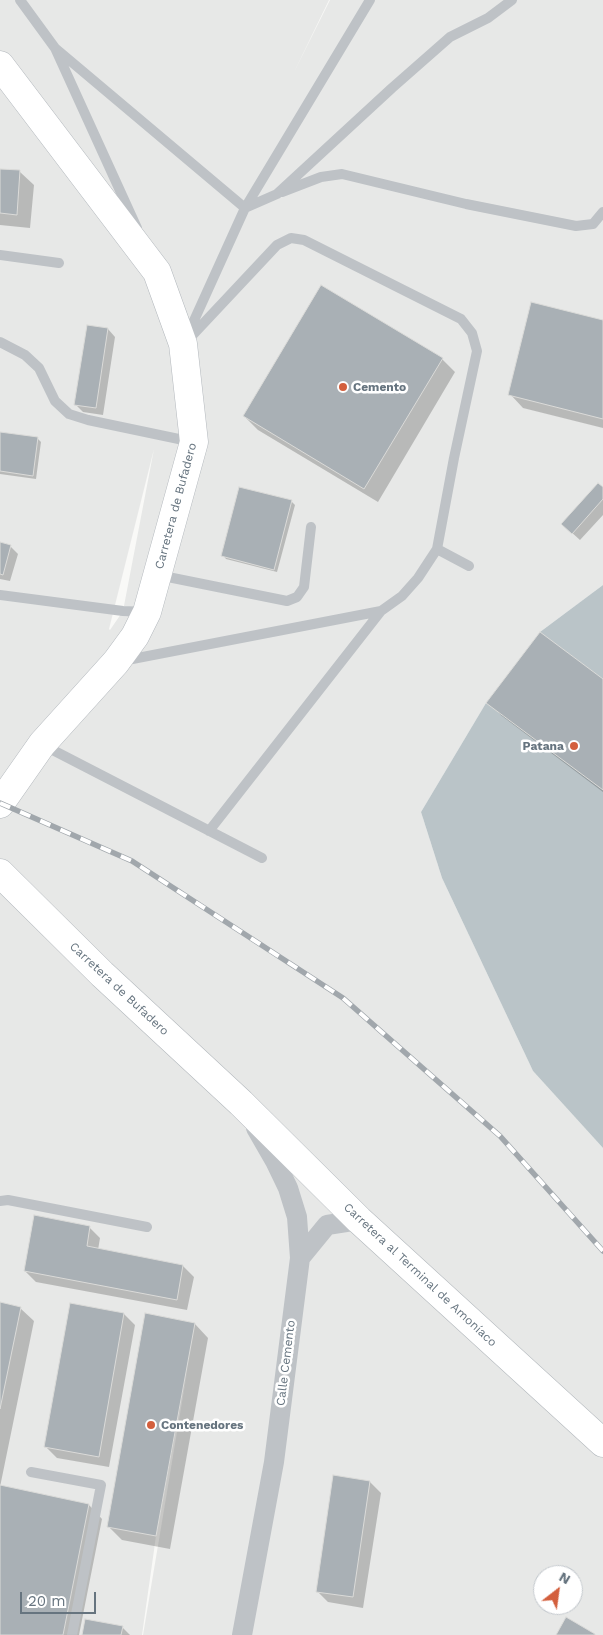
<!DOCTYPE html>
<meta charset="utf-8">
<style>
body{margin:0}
#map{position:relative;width:603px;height:1635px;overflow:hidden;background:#f9f9f7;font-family:"Work Sans",sans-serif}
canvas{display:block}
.north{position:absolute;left:533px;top:1565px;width:50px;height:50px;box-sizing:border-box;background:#fff;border:1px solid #c2c7cc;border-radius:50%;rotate:30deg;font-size:14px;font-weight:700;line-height:20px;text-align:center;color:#66747f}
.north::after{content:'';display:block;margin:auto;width:18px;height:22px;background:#d35f3d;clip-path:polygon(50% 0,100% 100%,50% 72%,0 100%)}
.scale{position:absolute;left:20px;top:1592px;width:76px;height:22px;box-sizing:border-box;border:2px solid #66747f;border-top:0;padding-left:6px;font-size:15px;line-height:18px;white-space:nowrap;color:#66747f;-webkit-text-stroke:4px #fff;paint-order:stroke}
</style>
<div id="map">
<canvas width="603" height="1635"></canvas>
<div class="north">N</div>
<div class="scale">20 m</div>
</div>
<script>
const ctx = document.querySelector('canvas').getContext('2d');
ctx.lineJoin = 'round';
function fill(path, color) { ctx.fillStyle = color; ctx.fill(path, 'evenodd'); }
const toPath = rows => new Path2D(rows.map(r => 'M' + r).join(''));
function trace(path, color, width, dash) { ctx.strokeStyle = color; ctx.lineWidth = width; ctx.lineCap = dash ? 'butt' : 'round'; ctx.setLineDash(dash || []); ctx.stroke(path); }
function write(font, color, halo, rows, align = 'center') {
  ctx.font = font + ' "Work Sans",sans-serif'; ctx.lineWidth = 5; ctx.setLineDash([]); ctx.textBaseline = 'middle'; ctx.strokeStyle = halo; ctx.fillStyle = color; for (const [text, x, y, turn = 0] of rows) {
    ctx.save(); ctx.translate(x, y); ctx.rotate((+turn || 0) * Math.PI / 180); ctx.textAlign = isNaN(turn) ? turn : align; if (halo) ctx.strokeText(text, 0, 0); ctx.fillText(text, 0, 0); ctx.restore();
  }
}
fill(toPath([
 [0,0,329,0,294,72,330,0,603,0,603,585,540,632,486,703,421,812,442,878,533,1071,603,1148,603,1635,143,1635,187,1372,156,1536,142,1635,0,1635],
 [154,449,123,611,110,630,109,629],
 [543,1575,573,1575,573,1605,543,1605]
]), '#e7e8e7');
fill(toPath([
 [603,585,603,1148,533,1071,442,878,421,812,486,703,540,632]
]), '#bac4c8');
fill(toPath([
 [0,170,20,172,34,185,30,228,0,225],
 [603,321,603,428,523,408,510,394],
 [88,326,108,329,115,337,103,415,83,412,75,404],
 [442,359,455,372,378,502,258,430,244,416],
 [0,433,37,438,41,442,36,479,0,474],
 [603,489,603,515,580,540,570,531],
 [291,501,295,505,277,572,226,559,223,555],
 [0,543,10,546,18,554,10,581,0,579],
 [603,681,603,792,502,716,488,702],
 [89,1227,100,1238,98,1250,183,1266,194,1277,187,1310,36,1282,25,1271],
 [0,1304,20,1308,34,1321,0,1487,89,1505,102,1519,79,1635,0,1635],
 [71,1304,124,1314,135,1325,109,1467,57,1458,46,1447],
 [195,1324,208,1338,170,1549,122,1540,108,1526],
 [370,1482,381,1493,363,1608,328,1602,317,1591],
 [122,1627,130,1635,83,1635]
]), '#0003');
const building = toPath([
 [0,169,20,170,17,215,0,213,0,169],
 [321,285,443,358,364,489,243,416,321,285],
 [531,302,603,320,603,419,508,395,531,302],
 [87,325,108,328,96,408,74,405,87,325],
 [0,432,38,437,33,476,0,471,0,432],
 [598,483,603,487,603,499,572,534,561,524,598,483],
 [239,487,292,500,274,570,221,556,239,487],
 [0,542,11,545,3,575,0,574,0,542],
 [540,632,603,679,603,790,486,703,540,632],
 [34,1215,90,1226,87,1246,183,1265,177,1300,24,1271,34,1215],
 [0,1302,21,1307,0,1409,0,1302],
 [70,1303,124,1313,99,1457,44,1447,70,1303],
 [145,1313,195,1323,156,1536,107,1527,145,1313],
 [333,1475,370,1481,353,1597,316,1592,333,1475],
 [0,1485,89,1504,63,1635,0,1635,0,1485],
 [566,1617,595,1634,595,1635,556,1635,566,1617],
 [85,1619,123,1626,121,1635,82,1635,85,1619]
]);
fill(building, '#a9b0b5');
trace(building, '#dbdbd9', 1);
const secondary = toPath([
 [0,65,157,272,183,344,194,442,147,612,135,636,116,662,42,744,0,804],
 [0,873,102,974,241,1103,359,1220,603,1443]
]);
trace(secondary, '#b3b8bd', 29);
trace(toPath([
 [20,0,55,48,137,228],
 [55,48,245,208,370,0],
 [282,192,321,177,342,174,466,204,576,226,593,224,603,212],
 [0,255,59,263],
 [187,336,245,208,277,194,392,88,450,37,488,18,512,0],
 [0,342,25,355,39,368,55,401,69,414,88,420,193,442],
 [186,342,277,245,291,238,304,240,461,319,472,333,477,351,454,458,437,549,469,566],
 [158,575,287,601,297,597,304,587,311,527],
 [0,595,123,611,146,612],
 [122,661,381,611,402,596,418,578,437,549],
 [43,745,262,858],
 [209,831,381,611],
 [0,1201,8,1200,147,1227],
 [31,1472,101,1485,72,1635]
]), '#bec2c6', 10);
trace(toPath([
 [300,1258,327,1225,359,1220],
 [242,1635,274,1462,300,1258,297,1217,288,1188,275,1161,256,1128]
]), '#bec2c6', 20);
trace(secondary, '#fff', 28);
const rail = toPath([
 [0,803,132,861,343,998,500,1136,603,1251]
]);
trace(rail, '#a1a7ac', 5.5);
trace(rail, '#fff', 4, [11]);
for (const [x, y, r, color] of [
 [343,387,5,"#d35f3d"],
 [574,746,5,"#d35f3d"],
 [151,1425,5,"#d35f3d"]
]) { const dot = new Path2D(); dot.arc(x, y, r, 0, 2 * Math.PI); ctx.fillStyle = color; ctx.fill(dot); trace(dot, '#fff', 2); }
write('bold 12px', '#66747f', '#fff', [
 ["Cemento",353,387],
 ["Patana",564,746,"right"],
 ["Contenedores",161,1425]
], 'left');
write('12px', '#66747f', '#fff', [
 ["Carretera de Bufadero",176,506,-75],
 ["Carretera de Bufadero",119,989,43],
 ["Carretera al Terminal de Amoníaco",420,1275,43],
 ["Calle Cemento",286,1363,-83]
]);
</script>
